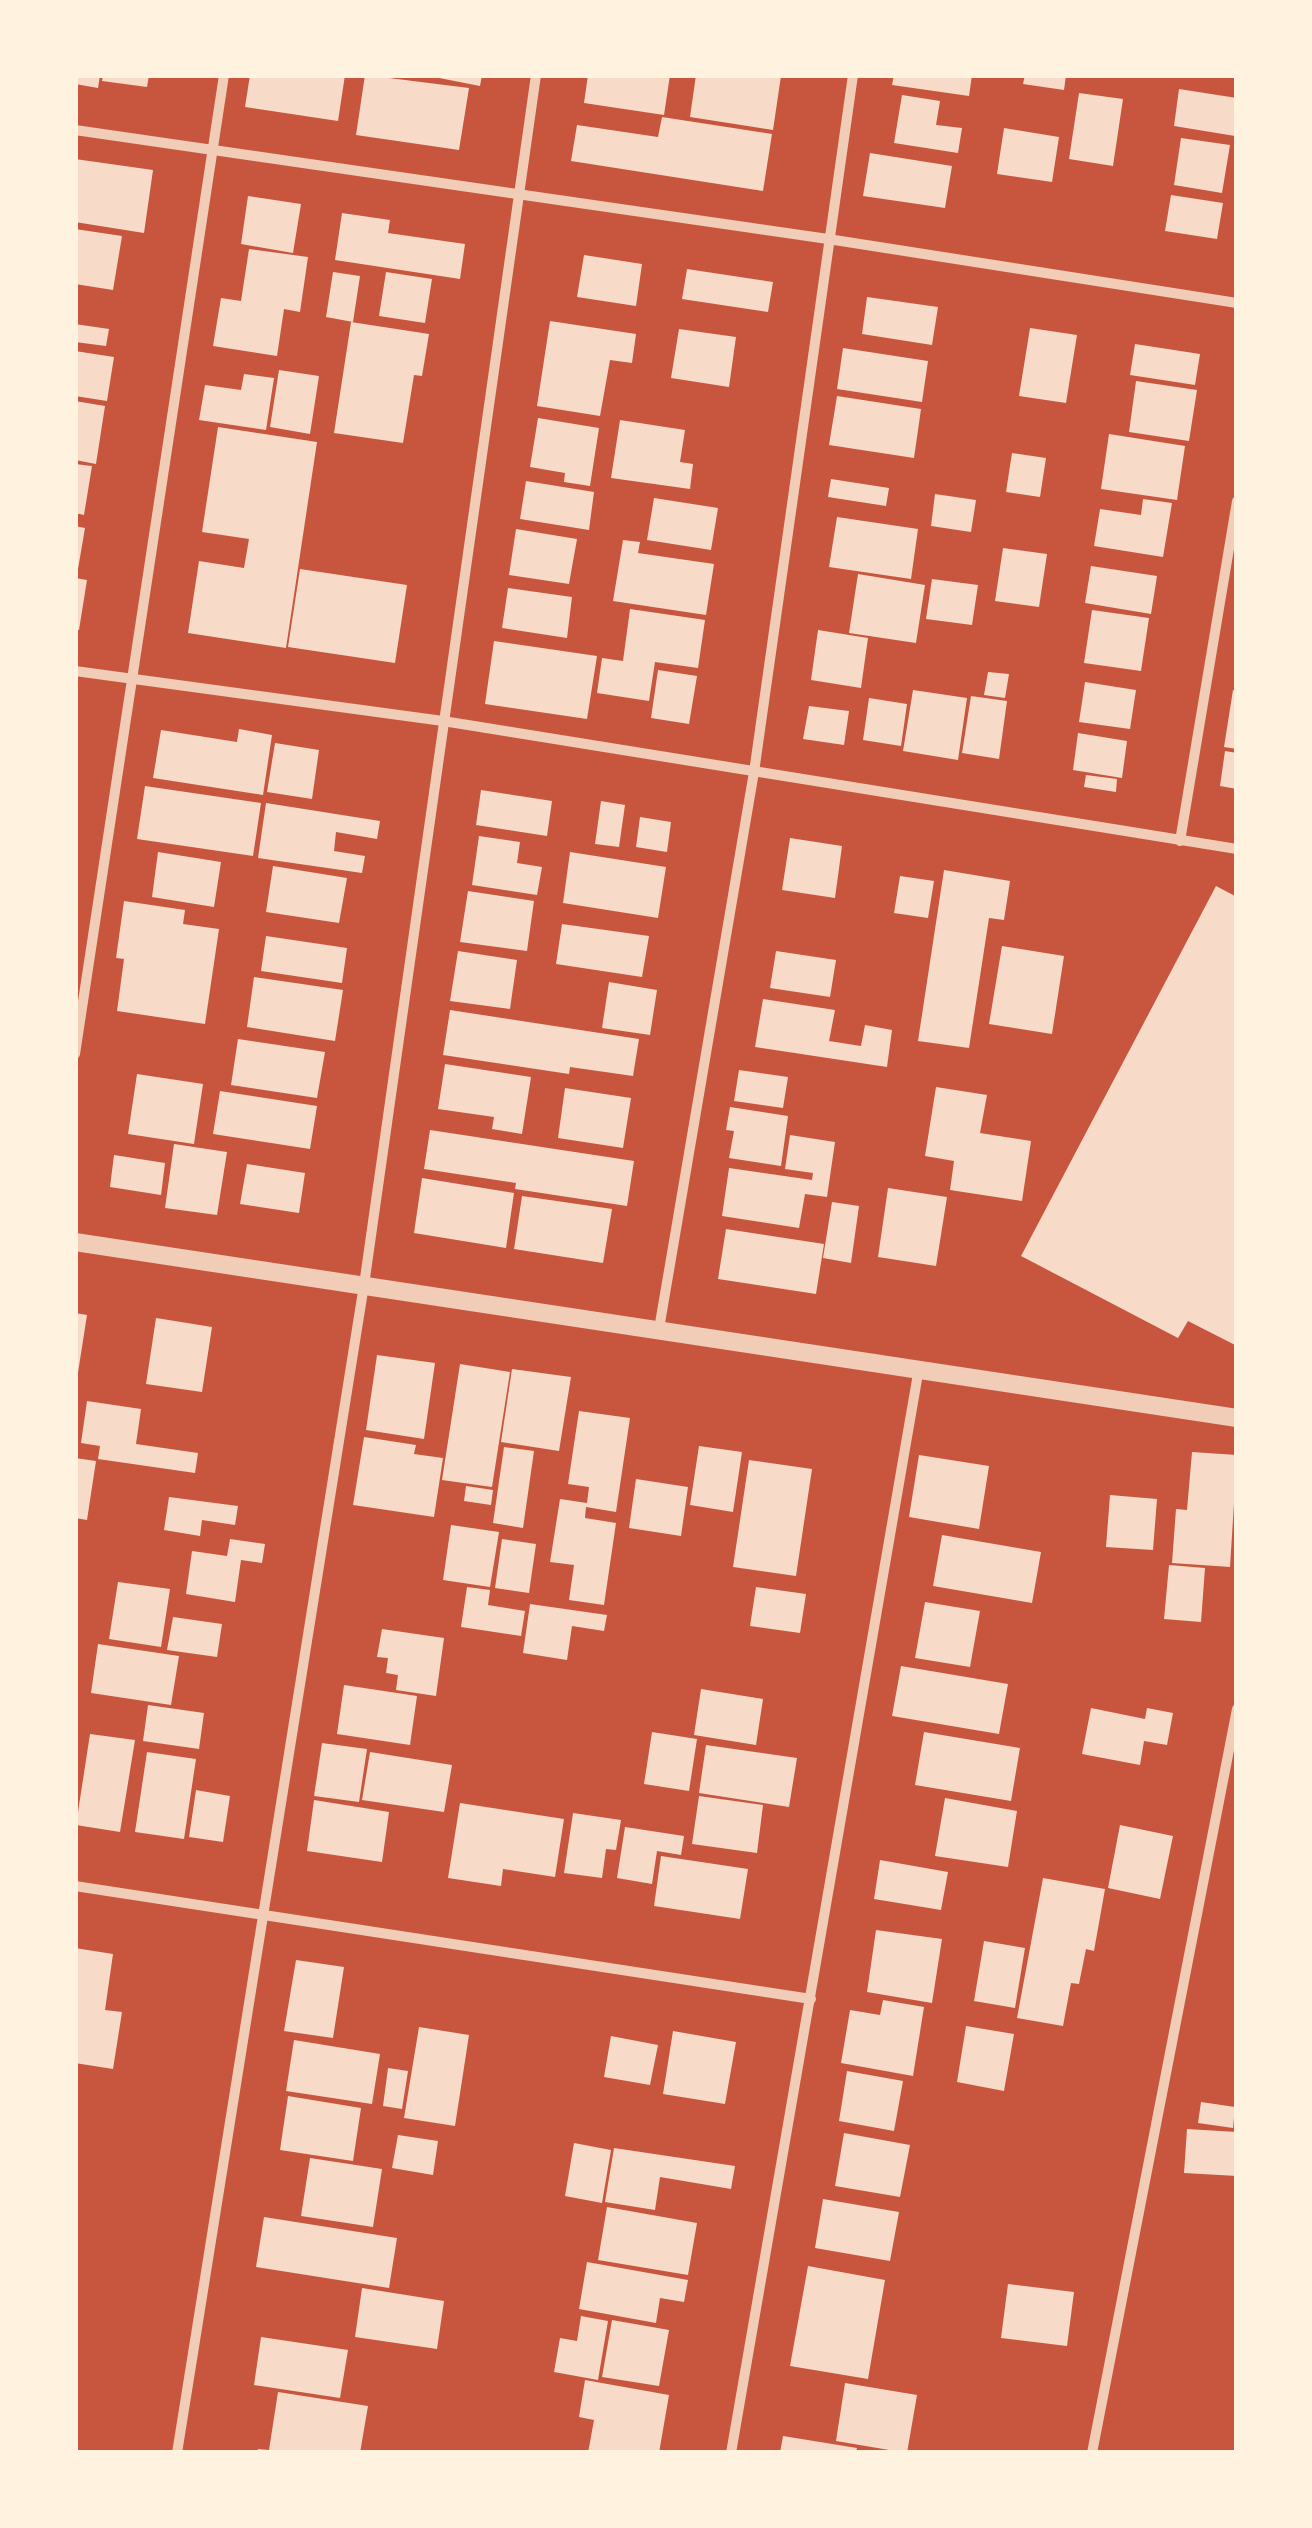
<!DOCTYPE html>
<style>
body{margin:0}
#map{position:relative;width:1312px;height:2528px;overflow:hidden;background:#c8553d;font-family:"DejaVu Sans",sans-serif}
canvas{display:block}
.frame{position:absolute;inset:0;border:78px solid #fff3e0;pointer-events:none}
</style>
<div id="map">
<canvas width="1312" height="2528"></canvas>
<div class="frame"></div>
</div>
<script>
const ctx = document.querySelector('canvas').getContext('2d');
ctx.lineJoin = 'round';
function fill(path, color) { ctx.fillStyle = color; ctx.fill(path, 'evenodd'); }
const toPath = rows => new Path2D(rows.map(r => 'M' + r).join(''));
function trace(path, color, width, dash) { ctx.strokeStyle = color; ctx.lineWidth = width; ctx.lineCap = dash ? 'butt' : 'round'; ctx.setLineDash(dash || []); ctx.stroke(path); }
fill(toPath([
 [75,75,100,75,98,88,75,84],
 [103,75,149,75,147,87,102,81],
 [250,75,345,75,338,121,245,107],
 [365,75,469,88,459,150,356,135],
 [424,75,482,75,480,86],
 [588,75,670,75,664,115,584,103],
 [696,75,781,76,773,130,690,117],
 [894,75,972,75,969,96,892,85],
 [1025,75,1066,75,1064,90,1023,84],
 [1179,89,1237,98,1235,136,1174,126],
 [1079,93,1123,99,1113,166,1069,159],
 [902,95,940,101,936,125,962,128,958,153,894,143],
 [662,117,772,134,763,191,571,161,577,125,658,137],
 [1004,128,1059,137,1052,182,997,174],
 [1181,138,1230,145,1222,193,1174,185],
 [870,153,952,166,945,208,863,196],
 [75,159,153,170,144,233,75,222],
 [1171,195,1223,203,1217,239,1165,231],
 [248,196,301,204,293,253,241,244],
 [342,213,390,220,388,233,465,244,460,279,335,260],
 [75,229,122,236,113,290,75,284],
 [249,249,308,257,300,312,284,309,277,356,213,346,221,298,241,301],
 [584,255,642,264,636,306,577,297],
 [687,269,773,282,768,312,682,299],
 [333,272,360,276,353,322,326,317],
 [386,272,432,279,425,323,379,316],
 [867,297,938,307,932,345,862,334],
 [550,321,636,334,632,363,610,360,600,416,537,406],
 [351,322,429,334,422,376,414,375,403,443,334,433],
 [75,324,109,329,106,346,75,342],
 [1030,328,1077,335,1066,403,1019,396],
 [679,329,736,337,729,387,671,378],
 [1135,344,1200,354,1195,385,1130,375],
 [843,348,928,361,922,402,837,389],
 [75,351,114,357,107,401,75,396],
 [279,370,319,376,310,434,270,427],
 [244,374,274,378,266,430,199,420,205,385,241,390],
 [1136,381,1197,390,1189,441,1129,432],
 [837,396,921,409,914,458,829,445],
 [75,401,105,406,96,464,75,460],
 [538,418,599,428,590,486,564,482,565,473,530,467],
 [620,420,685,430,680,462,693,464,690,489,611,478],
 [218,427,317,442,286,648,188,633,199,561,244,568,249,539,202,532],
 [1109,434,1185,446,1177,500,1101,489],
 [1012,453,1046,458,1040,497,1006,492],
 [75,464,92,466,84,515,75,513],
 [831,479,889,488,886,506,828,497],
 [526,481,594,492,589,530,520,519],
 [935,494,976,500,971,532,931,526],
 [654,498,718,508,711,550,647,540],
 [1143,499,1172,503,1163,557,1094,546,1100,509,1141,515],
 [837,517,918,529,911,579,829,567],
 [75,526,85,528,77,575,75,575],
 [516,529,577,539,569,584,509,575],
 [623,540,640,542,638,553,714,564,706,615,613,601],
 [1003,548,1047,554,1039,607,995,601],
 [1091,566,1157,576,1151,614,1085,603],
 [300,569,407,585,395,663,288,647],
 [858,574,925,585,916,643,849,633],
 [75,578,87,580,79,630,75,630],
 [932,579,978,585,972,625,926,619],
 [508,588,572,597,567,638,502,628],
 [630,609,705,620,698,668,655,662,649,701,597,693,602,658,623,661],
 [1092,610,1149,618,1141,671,1084,663],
 [818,630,868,638,861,688,811,680],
 [494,641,597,656,587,719,485,704],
 [658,670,697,676,689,724,651,718],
 [988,672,1009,674,1005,698,984,695],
 [1085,682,1136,690,1130,729,1079,722],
 [913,690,967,698,958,760,903,751],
 [1233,690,1237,691,1237,749,1224,747],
 [971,696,1007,701,999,759,962,753],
 [869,698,907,704,901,746,863,740],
 [809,706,849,711,844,745,803,739],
 [239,729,272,735,263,795,153,778,161,730,237,742],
 [1078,733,1127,741,1122,778,1073,770],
 [275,743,319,750,312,799,267,792],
 [1225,751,1237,753,1237,789,1220,786],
 [1086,775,1117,779,1116,792,1084,787],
 [145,786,261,803,253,856,137,839],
 [481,790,552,801,547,836,476,825],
 [601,801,625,805,619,847,595,844],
 [266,803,380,821,377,839,336,832,334,851,365,856,362,873,258,858],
 [640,817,671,822,667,852,636,847],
 [479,836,520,842,517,863,542,867,537,895,472,885],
 [790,838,842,846,835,898,782,890],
 [158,852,221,862,214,907,152,897],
 [570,852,666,867,658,918,563,903],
 [273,866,347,878,339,923,266,912],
 [944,870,1010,881,1004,920,989,918,969,1048,918,1041],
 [900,876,934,881,928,918,894,913],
 [1216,886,1237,897,1237,1346,1188,1321,1178,1338,1021,1256],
 [468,891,534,901,527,951,460,942],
 [124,901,185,910,183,924,219,929,205,1024,117,1011,124,959,116,958],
 [562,924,649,936,642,977,556,964],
 [266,936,347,948,342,983,261,971],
 [1002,946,1064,956,1052,1034,989,1024],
 [458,951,517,960,510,1009,450,1001],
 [776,951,836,960,830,997,770,988],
 [254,977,343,990,335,1041,247,1027],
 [609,982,657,990,650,1035,602,1028],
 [763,999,835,1010,829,1041,861,1046,865,1025,892,1030,887,1067,755,1047],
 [450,1010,639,1039,633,1076,570,1067,569,1074,443,1055],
 [238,1039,325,1052,317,1098,231,1085],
 [445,1064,531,1077,522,1134,492,1129,494,1117,438,1109],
 [739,1070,788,1077,783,1108,734,1101],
 [137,1074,203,1084,194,1144,128,1134],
 [936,1087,987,1095,980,1133,1031,1141,1022,1201,950,1190,954,1161,925,1156],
 [565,1088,631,1098,623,1148,558,1138],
 [220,1091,317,1106,310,1149,213,1134],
 [730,1107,788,1116,781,1166,729,1158,734,1131,726,1130],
 [430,1130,634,1161,627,1206,515,1189,516,1183,424,1169],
 [790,1135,835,1142,827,1197,805,1194,799,1228,722,1216,729,1168,812,1180,813,1173,785,1169],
 [174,1144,227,1152,217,1215,165,1208],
 [114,1155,165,1163,161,1195,110,1187],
 [247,1164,305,1173,299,1213,240,1204],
 [422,1178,514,1193,506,1248,414,1233],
 [888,1188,947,1197,936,1266,878,1257],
 [522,1196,612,1209,603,1263,514,1249],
 [832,1202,859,1206,851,1263,823,1258],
 [726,1229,824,1244,816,1294,718,1279],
 [75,1313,87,1315,77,1379,75,1379],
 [156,1318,212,1327,202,1392,146,1384],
 [377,1355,435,1363,424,1439,366,1430],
 [460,1364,510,1372,492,1487,442,1480],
 [512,1369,571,1377,559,1451,501,1442],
 [87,1401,141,1409,136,1444,198,1453,195,1473,98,1459,100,1446,81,1443],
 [579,1411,630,1418,616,1512,586,1507,585,1518,616,1523,604,1605,569,1600,574,1565,550,1562,560,1499,587,1503,589,1487,568,1484],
 [364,1437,416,1445,414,1454,443,1458,434,1517,353,1505],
 [699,1446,742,1452,733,1512,690,1505],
 [504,1447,534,1451,523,1528,493,1523],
 [1192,1452,1237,1455,1230,1567,1172,1563,1176,1509,1187,1510],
 [919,1455,989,1466,979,1529,909,1517],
 [75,1458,96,1461,87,1520,75,1518],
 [749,1460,812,1469,796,1576,733,1567],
 [636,1479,688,1487,681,1536,629,1528],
 [466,1486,493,1490,491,1505,464,1501],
 [1110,1495,1157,1499,1153,1550,1106,1547],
 [169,1497,238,1506,235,1525,202,1520,200,1536,164,1530],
 [451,1525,499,1532,490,1587,443,1580],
 [942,1535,1041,1552,1032,1603,933,1586],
 [230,1539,265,1544,262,1563,241,1560,235,1602,186,1594,192,1551,227,1556],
 [502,1539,536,1544,529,1593,495,1588],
 [1169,1565,1205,1568,1201,1622,1164,1619],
 [118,1582,170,1589,161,1647,109,1639],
 [467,1587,490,1590,488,1605,525,1611,521,1636,461,1627],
 [756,1587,806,1594,800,1633,750,1626],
 [925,1602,980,1611,970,1667,915,1658],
 [530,1604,607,1615,604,1631,572,1626,567,1660,523,1653],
 [173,1617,222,1624,217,1657,167,1650],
 [382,1629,444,1638,436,1696,396,1690,398,1675,386,1673,388,1658,377,1657],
 [98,1644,179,1656,171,1705,91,1693],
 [901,1666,1008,1684,999,1734,892,1716],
 [344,1685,417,1696,410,1745,337,1734],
 [701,1689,763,1699,756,1745,694,1735],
 [148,1705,204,1713,199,1749,143,1741],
 [1091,1708,1145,1719,1147,1708,1173,1713,1167,1745,1144,1741,1140,1765,1082,1754],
 [652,1732,697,1739,689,1791,644,1784],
 [924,1732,1020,1748,1011,1801,915,1785],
 [90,1734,135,1740,120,1832,76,1825],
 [322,1743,367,1749,359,1802,314,1796],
 [706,1745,797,1758,789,1807,699,1793],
 [147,1752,196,1759,184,1839,135,1832],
 [370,1752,452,1765,444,1812,362,1800],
 [196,1790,230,1796,223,1842,189,1837],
 [699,1796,763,1805,757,1853,692,1844],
 [945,1798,1017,1811,1008,1867,935,1856],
 [314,1800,389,1812,382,1862,307,1851],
 [460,1803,564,1819,555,1877,503,1869,501,1886,448,1878],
 [573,1813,621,1820,616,1850,606,1849,602,1878,564,1873],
 [1120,1825,1173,1836,1160,1899,1108,1888],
 [625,1827,684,1836,681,1855,657,1851,652,1884,617,1878],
 [661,1856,748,1869,740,1919,654,1906],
 [880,1860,948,1872,941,1910,874,1899],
 [1043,1878,1105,1889,1094,1951,1086,1949,1079,1984,1071,1983,1063,2026,1017,2018],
 [876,1930,942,1939,932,2003,867,1992],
 [984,1941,1025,1948,1015,2008,974,2001],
 [75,1948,113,1954,105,2010,122,2012,113,2069,75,2063],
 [296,1960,344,1967,333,2038,284,2031],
 [883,2000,924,2007,913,2076,841,2063,850,2010,880,2015],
 [966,2026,1014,2034,1004,2091,957,2082],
 [419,2027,469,2035,455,2126,404,2118],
 [673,2031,736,2042,725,2104,663,2094],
 [611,2036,658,2045,650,2085,604,2077],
 [294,2040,380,2054,372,2104,286,2091],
 [388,2068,408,2071,402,2109,383,2106],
 [847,2071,903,2081,894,2131,839,2121],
 [288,2096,361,2108,353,2161,280,2150],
 [1201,2102,1235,2107,1233,2128,1198,2123],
 [1187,2129,1237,2132,1237,2176,1184,2173],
 [844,2133,910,2145,900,2197,835,2186],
 [398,2135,438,2141,433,2175,392,2168],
 [574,2143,611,2150,602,2203,565,2196],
 [614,2148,735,2166,731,2189,660,2177,655,2210,605,2202],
 [310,2158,382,2169,373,2227,301,2216],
 [823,2199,899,2212,890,2261,815,2248],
 [607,2207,697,2223,688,2275,598,2260],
 [264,2217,397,2238,389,2288,256,2267],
 [587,2262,688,2280,684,2302,660,2298,656,2323,579,2309],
 [808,2266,885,2280,868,2379,790,2366],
 [1008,2284,1074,2292,1067,2346,1001,2338],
 [362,2288,444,2301,437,2349,355,2337],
 [581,2316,608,2321,598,2380,554,2372,560,2338,577,2341],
 [612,2320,669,2330,659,2386,602,2377],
 [261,2337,348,2350,340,2398,254,2385],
 [585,2380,669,2395,659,2453,588,2453,594,2420,579,2417],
 [845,2383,917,2395,907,2453,836,2441],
 [278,2392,368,2406,360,2453,258,2453,258,2449,269,2450],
 [783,2436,857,2448,856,2453,780,2453]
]), '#f7dbc8');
trace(toPath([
 [75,130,828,239,1237,303],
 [75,671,443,721,1237,849],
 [1180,841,1237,501],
 [75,1054,224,75],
 [659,1329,754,772,853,75],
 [75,1886,811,1999],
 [177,2453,364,1285,536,75],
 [731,2453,919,1368],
 [1092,2453,1237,1709]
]), '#f1ccb7', 10);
trace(toPath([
 [75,1242,1237,1418]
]), '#f1ccb7', 18);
</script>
